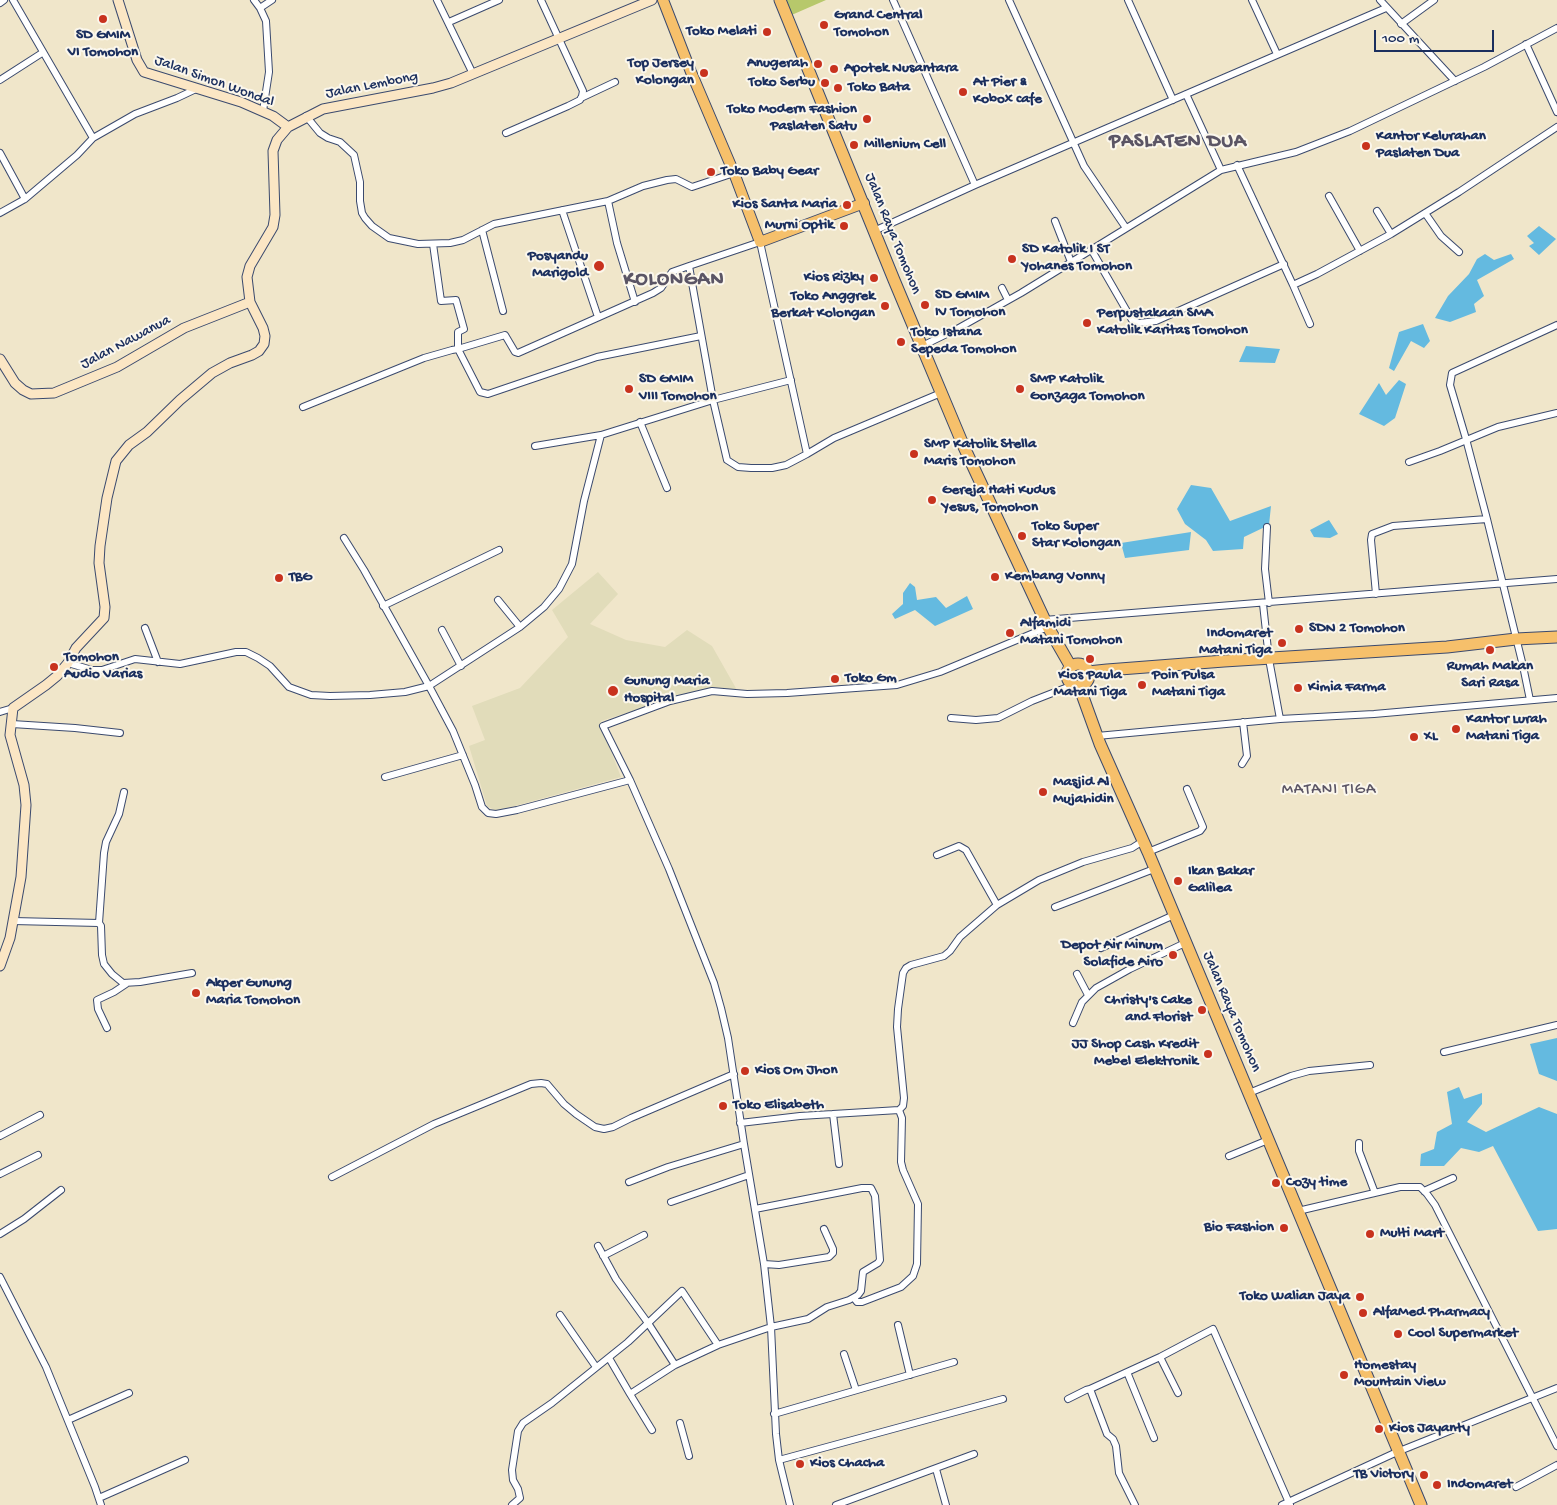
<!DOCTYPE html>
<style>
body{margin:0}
#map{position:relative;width:1557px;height:1505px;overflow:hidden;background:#f0e6ca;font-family:"Gochi Hand",sans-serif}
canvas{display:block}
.scale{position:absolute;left:1374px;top:30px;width:120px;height:22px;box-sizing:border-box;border:2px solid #1b2f5e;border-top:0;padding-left:6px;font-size:15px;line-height:18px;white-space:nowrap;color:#1b2f5e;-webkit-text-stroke:4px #fbf7ec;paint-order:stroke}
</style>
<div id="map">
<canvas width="1557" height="1505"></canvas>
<div class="scale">100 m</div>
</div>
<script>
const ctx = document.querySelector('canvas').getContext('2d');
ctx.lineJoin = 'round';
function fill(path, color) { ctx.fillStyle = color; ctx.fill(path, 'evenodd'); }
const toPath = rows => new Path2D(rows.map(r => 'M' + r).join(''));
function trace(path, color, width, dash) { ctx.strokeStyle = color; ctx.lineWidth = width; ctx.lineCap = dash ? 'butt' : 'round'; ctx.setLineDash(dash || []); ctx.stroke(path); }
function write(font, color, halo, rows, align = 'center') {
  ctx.font = font + ' "Gochi Hand",sans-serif'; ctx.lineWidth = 4; ctx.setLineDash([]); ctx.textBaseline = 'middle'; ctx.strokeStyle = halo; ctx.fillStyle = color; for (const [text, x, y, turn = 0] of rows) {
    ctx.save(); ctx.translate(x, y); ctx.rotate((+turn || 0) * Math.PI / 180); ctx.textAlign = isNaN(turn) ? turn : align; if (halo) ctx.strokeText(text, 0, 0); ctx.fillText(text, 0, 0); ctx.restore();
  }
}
fill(toPath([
 [598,572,618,594,590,624,626,640,665,647,687,630,712,646,737,690,693,692,601,721,603,731,621,777,496,811,487,806,469,746,485,740,472,706,520,688,568,637,552,610]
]), '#e1dcba');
fill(toPath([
 [780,0,826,0,787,17]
]), '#b7c86b');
fill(toPath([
 [1539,226,1556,239,1539,255,1529,246,1534,243,1527,236],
 [1485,254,1494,260,1511,254,1514,259,1477,280,1484,296,1474,304,1476,312,1450,322,1435,318,1448,296,1469,274,1477,259],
 [1423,324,1430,341,1424,348,1411,341,1394,371,1389,368,1399,332],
 [1246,346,1280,349,1275,363,1239,362],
 [1399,380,1406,384,1395,418,1384,426,1359,414,1379,383,1386,395],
 [1191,485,1211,488,1230,521,1271,506,1269,525,1244,537,1243,549,1213,551,1206,540,1185,524,1177,509],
 [1329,520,1338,534,1330,538,1314,537,1310,530],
 [1191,532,1189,550,1125,558,1121,543],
 [910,583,915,587,917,600,936,597,946,608,967,596,973,609,935,626,915,610,895,619,892,614,903,604,903,593],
 [1557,1038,1557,1081,1539,1074,1530,1044],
 [1459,1087,1464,1099,1482,1093,1482,1104,1467,1122,1486,1132,1539,1107,1557,1114,1557,1229,1538,1231,1493,1146,1479,1152,1461,1148,1444,1166,1420,1166,1421,1154,1434,1149,1437,1132,1452,1124,1447,1092]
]), '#64bae0');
const street = toPath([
 [254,0,260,8,266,21,269,72,263,111],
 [437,0,473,74],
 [893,0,975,185],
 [1009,0,1084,166,1126,228],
 [1128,0,1173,100],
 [1252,0,1277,54],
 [1380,0,1455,81],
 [0,3,4,0],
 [260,8,272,0],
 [449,22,499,0],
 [1401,24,1434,0],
 [1526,44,1557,112],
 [0,80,42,53],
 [1186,94,1221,170],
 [581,98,615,82],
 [306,116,320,133,328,138,340,142,354,155,360,182,360,201,362,213,365,218,372,226,389,238,418,244,450,243,463,240,494,224,608,201,643,186,667,180,676,179,692,187,734,173],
 [506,133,568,106,580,100,582,96,583,91,541,0],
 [93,138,135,114,177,98,196,89],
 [0,153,25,199],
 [1237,165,1293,285,1317,274,1391,234,1459,192,1557,127],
 [1329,196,1360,251],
 [608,201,617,243,635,302],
 [562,210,598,317],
 [1377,211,1391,234],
 [0,213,25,199,77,155,93,138,13,0],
 [1425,213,1441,236,1459,252],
 [1055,221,1071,262],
 [482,230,503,311],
 [874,231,975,185,1386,8],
 [433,244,441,301,456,300,464,329,458,332,458,349,505,335,515,352,518,353,653,293,661,288,672,272,689,266],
 [1091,249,1132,320,1139,323,1156,321,1284,264],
 [1293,285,1310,324],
 [1002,288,1008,300],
 [922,346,957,329,1021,293,1221,170,1296,152,1350,131,1484,67,1557,28],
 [303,407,424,358,452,350,458,349,480,392,488,394,597,357,701,336],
 [640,422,667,488],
 [535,446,601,435],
 [807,454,786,465,772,468,751,468,738,467,727,460,713,400,689,266,760,242,807,454,834,438,941,393],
 [1409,462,1440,451,1498,427,1557,413],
 [1267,527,1265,569,1269,603],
 [1376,594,1371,540,1372,534,1393,526,1487,519],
 [498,600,520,627],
 [1263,604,1269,659,1280,719],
 [383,606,499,550],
 [1044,620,1557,579],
 [145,628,158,662],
 [442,630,461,666],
 [68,663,92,670,102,670,135,659,180,664,236,652,246,652,258,658,270,666,289,687,311,695,330,696,370,695,405,692,429,686,364,570,344,538],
 [1530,700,1523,666,1487,519,1466,439,1450,385,1452,373,1557,325],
 [0,712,13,708],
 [951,718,976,720,998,718,1032,701,1073,685],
 [12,724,75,728,120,733],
 [1097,736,1280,719,1374,714,1557,698],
 [1242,764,1247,756,1243,722],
 [385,777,463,755],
 [630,780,517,810,496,814,488,813,482,807,475,785,453,731,429,686,520,627,544,607,559,589,572,564,584,501,601,435,713,400,791,380],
 [1148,852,1200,831,1203,827,1187,789],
 [937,855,959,846,966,850,997,905],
 [1055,907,1154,869],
 [13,921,99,923,101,926,102,955,104,964,112,974,123,983,140,982,192,973],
 [99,923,104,853,106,842,119,814,124,792],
 [1101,948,1174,915],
 [1077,974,1088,995],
 [1073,1023,1082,1002,1096,988,1130,969,1185,943],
 [107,1028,98,1009,97,1000,114,992,126,984],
 [1444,1052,1557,1025],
 [1249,1093,1291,1076,1309,1071,1370,1065],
 [833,1114,839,1164],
 [740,1123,800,1116,899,1110,903,1106,904,1098,897,1027,898,1009,903,973,906,968,911,965,944,956,950,951,960,937,997,905,1039,880,1083,862,1132,848,1143,841],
 [0,1136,40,1115],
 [1359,1143,1359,1151,1375,1193],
 [1229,1156,1268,1140],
 [0,1174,38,1155],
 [332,1177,434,1124,531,1084,541,1083,547,1084,564,1104,576,1114,595,1127,604,1129,613,1127,631,1118,734,1074],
 [629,1182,668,1167,744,1144],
 [1424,1191,1453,1178],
 [671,1202,749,1175],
 [1298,1211,1400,1187,1420,1187,1427,1194,1435,1205,1557,1446],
 [0,1234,24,1219,61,1190],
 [598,1246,616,1279,648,1323,675,1365],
 [603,1256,644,1235],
 [764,1264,779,1265,829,1257,833,1253,833,1249,824,1229],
 [0,1277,46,1367,95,1487,101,1505],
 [854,1298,857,1302,862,1302,901,1287,913,1276,917,1264,918,1204,903,1170,901,1162,902,1118,899,1110],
 [560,1315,596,1367],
 [898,1325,910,1375],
 [844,1354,856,1390],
 [1160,1357,1178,1393],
 [609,1358,630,1394],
 [1127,1372,1154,1438],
 [1068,1399,1086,1390,1090,1389],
 [774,1414,954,1362],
 [68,1420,129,1393],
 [680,1423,689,1456],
 [652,1430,630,1394,675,1365,718,1345,771,1327,808,1319,827,1307,849,1300,858,1295,861,1291,863,1272,878,1263,880,1260,875,1196,871,1188,862,1188,755,1209],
 [779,1460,1003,1399],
 [936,1469,946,1505],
 [1516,1487,1557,1465],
 [99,1498,185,1460],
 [512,1505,520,1498,518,1489,513,1480,512,1470,518,1431,523,1423,552,1403,628,1342,682,1291,718,1345],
 [790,1505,779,1460,776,1434,771,1327,764,1264,744,1144,728,1038,721,1008,714,983,669,869,630,780,603,726,670,701,712,691,747,694,787,693,897,685,940,672,1048,627],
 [836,1505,974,1454],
 [1135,1505,1119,1473,1116,1446,1113,1439,1107,1434,1090,1389,1160,1357,1213,1329,1290,1505],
 [1282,1505,1397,1452,1557,1388]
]);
const secondary = toPath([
 [118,0,137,60,144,72,241,102,273,116,288,127],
 [0,359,15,383,23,390,31,394,54,393,117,367,184,328,250,302],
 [0,966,10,938,21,877,26,805,24,785,10,735,13,708,46,685,57,676,68,663,76,648,104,618,105,607,99,563,100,546,107,498,116,461,129,445,147,432,180,400,212,373,230,363,252,355,259,351,264,344,265,336,263,328,250,302,247,277,250,266,273,227,275,215,273,151,277,140,288,127,323,109,433,88,451,83,652,0]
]);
const primary = toPath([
 [663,0,691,72,734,173,760,242,864,203]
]);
const highway = toPath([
 [780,0,894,280,964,447,1048,627,1071,667],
 '1067 675a11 11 0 1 1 22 0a11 11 0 1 1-22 0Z',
 [1088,672,1107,670,1224,661,1447,647,1516,639,1557,637],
 [1079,686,1100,744,1148,852,1421,1505]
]);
trace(street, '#3b4a6e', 8);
trace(secondary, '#3b4a6e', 11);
trace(primary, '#3b4a6e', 12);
trace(highway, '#3b4a6e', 13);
trace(street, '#fff', 6);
trace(secondary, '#fbe6c4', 9);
trace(primary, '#f6c06b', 10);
trace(highway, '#f6c06b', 11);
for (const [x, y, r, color] of [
 [103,19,5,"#c8321e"],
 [824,25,5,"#c8321e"],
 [767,32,5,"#c8321e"],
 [818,64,5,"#c8321e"],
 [834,69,5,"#c8321e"],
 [704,73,5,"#c8321e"],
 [825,83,5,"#c8321e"],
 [838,88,5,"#c8321e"],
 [963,92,5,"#c8321e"],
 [867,119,5,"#c8321e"],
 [854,145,5,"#c8321e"],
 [1366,146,5,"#c8321e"],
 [711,172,5,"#c8321e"],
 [847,205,5,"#c8321e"],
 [844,226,5,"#c8321e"],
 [1012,259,5,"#c8321e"],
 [599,266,6,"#c8321e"],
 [874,278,5,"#c8321e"],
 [925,305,5,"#c8321e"],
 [885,306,5,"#c8321e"],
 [1087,323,5,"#c8321e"],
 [901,342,5,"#c8321e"],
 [629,389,5,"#c8321e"],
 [1020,389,5,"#c8321e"],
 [914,454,5,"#c8321e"],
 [932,500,5,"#c8321e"],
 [1022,536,5,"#c8321e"],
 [995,577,5,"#c8321e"],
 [279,578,5,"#c8321e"],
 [1299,629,5,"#c8321e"],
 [1010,633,5,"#c8321e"],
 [1282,643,5,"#c8321e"],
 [1490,650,5,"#c8321e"],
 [1090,659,5,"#c8321e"],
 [54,667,5,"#c8321e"],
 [835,679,5,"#c8321e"],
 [1142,685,5,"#c8321e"],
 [1298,688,5,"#c8321e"],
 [613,691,6,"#c8321e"],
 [1456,729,5,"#c8321e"],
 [1414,737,5,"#c8321e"],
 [1043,792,5,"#c8321e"],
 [1178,881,5,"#c8321e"],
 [1173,955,5,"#c8321e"],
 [196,993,5,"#c8321e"],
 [1202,1010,5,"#c8321e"],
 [1208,1054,5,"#c8321e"],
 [745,1071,5,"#c8321e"],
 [723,1106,5,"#c8321e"],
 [1276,1183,5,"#c8321e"],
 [1284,1228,5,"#c8321e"],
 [1370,1234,5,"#c8321e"],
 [1360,1297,5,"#c8321e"],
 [1363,1313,5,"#c8321e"],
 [1398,1334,5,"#c8321e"],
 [1344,1375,5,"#c8321e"],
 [1379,1429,5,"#c8321e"],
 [800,1464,5,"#c8321e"],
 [1424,1475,5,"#c8321e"],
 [1437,1485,5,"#c8321e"]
]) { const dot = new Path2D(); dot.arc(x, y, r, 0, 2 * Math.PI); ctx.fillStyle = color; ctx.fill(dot); trace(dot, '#fbf7ec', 2); }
write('bold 15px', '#1b2f5e', '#fbf7ec', [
 ["Grand Central",834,16],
 ["Tomohon",834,33],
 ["Toko Melati",757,32,"right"],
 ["SD GMIM",103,36,"center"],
 ["VI Tomohon",103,53,"center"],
 ["Top Jersey",694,64,"right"],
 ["Kolongan",694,81,"right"],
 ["Anugerah",808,64,"right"],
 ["Apotek Nusantara",844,69],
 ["Toko Serbu",815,83,"right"],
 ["At Pier &",973,83],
 ["Kobox cafe",973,100],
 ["Toko Bata",848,88],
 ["Toko Modern Fashion",857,110,"right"],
 ["Paslaten Satu",857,127,"right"],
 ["Kantor Kelurahan",1376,137],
 ["Paslaten Dua",1376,154],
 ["Millenium Cell",864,145],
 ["Toko Baby Gear",721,172],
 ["Kios Santa Maria",837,205,"right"],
 ["Murni Optik",834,226,"right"],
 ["SD Katolik I ST",1022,250],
 ["Yohanes Tomohon",1022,267],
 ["Posyandu",588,257,"right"],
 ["Marigold",588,274,"right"],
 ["Kios Rizky",864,278,"right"],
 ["SD GMIM",935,296],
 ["IV Tomohon",935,313],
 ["Toko Anggrek",875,297,"right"],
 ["Berkat Kolongan",875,314,"right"],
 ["Perpustakaan SMA",1097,314],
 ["Katolik Karitas Tomohon",1097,331],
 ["Toko Istana",911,333],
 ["Sepeda Tomohon",911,350],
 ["SD GMIM",639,380],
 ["VIII Tomohon",639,397],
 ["SMP Katolik",1030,380],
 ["Gonzaga Tomohon",1030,397],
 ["SMP Katolik Stella",924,445],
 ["Maris Tomohon",924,462],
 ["Gereja Hati Kudus",942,491],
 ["Yesus, Tomohon",942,508],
 ["Toko Super",1032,527],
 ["Star Kolongan",1032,544],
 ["Kembang Vonny",1005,577],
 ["TBG",289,578],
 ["Alfamidi",1020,624],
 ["Matani Tomohon",1020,641],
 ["SDN 2 Tomohon",1309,629],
 ["Indomaret",1272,634,"right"],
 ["Matani Tiga",1272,651,"right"],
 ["Tomohon",64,658],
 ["Audio Varias",64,675],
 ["Rumah Makan",1490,667,"center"],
 ["Sari Rasa",1490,684,"center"],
 ["Kios Paula",1090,676,"center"],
 ["Matani Tiga",1090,693,"center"],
 ["Poin Pulsa",1152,676],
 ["Matani Tiga",1152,693],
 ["Toko Gm",845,679],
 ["Gunung Maria",624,682],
 ["Hospital",624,699],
 ["Kimia Farma",1308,688],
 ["Kantor Lurah",1466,720],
 ["Matani Tiga",1466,737],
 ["XL",1424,737],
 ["Masjid Al",1053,783],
 ["Mujahidin",1053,800],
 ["Ikan Bakar",1188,872],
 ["Galilea",1188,889],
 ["Depot Air Minum",1163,946,"right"],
 ["Solafide Airo",1163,963,"right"],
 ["Akper Gunung",206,984],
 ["Maria Tomohon",206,1001],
 ["Christy's Cake",1192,1001,"right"],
 ["and Florist",1192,1018,"right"],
 ["JJ Shop Cash Kredit",1198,1045,"right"],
 ["Mebel Elektronik",1198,1062,"right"],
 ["Kios Om Jhon",755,1071],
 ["Toko Elisabeth",733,1106],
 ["Cozy time",1286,1183],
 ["Bio Fashion",1274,1228,"right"],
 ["Multi Mart",1380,1234],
 ["Toko Walian Jaya",1350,1297,"right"],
 ["AlfaMed Pharmacy",1373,1313],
 ["Cool Supermarket",1408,1334],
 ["Homestay",1354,1366],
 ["Mountain View",1354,1383],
 ["Kios Jayanty",1389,1429],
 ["Kios Chacha",810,1464],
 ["TB Victory",1414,1475,"right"],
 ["Indomaret",1447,1485]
], 'left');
write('15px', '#1b2f5e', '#fbf7ec', [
 ["Jalan Simon Wondal",214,82,20],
 ["Jalan Lembong",372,86,-11],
 ["Jalan Raya Tomohon",892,234,68],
 ["Jalan Nawanua",126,343,-28],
 ["Jalan Raya Tomohon",1231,1012,67]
]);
ctx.letterSpacing = '1px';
write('16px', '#5b5565', '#fbf7ec', [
 ["MATANI TIGA",1329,791]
]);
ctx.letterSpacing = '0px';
ctx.letterSpacing = '1px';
write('bold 20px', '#5b5565', '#fbf7ec', [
 ["PASLATEN DUA",1178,143],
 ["KOLONGAN",674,281]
]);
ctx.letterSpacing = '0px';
</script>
